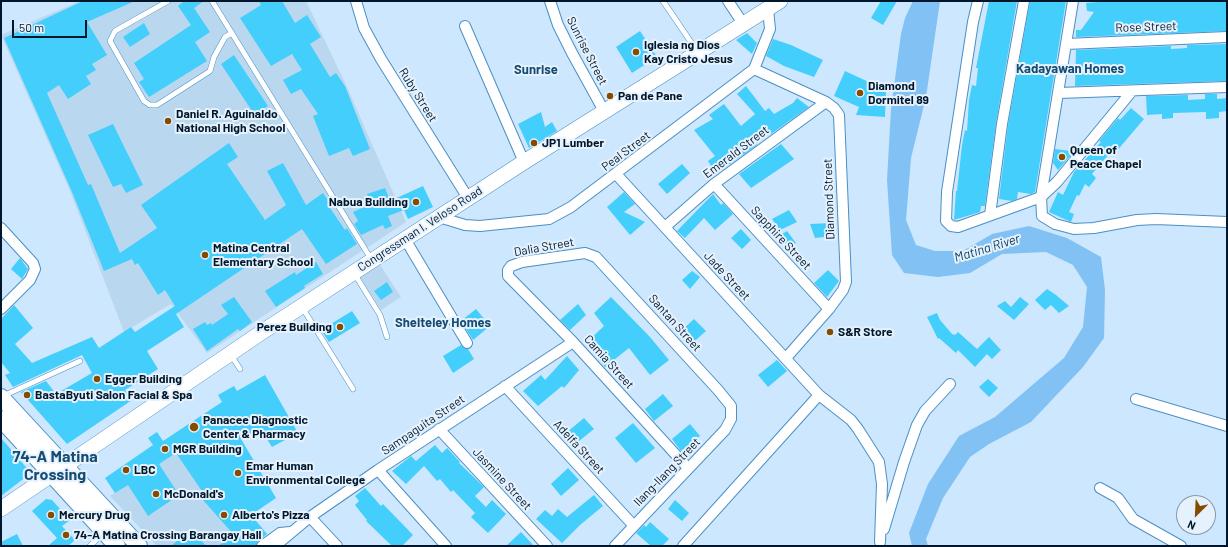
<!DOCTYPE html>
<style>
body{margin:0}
#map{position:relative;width:1228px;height:547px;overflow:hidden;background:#cce7fe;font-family:Barlow,sans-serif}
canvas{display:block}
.frame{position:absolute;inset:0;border:2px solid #00172b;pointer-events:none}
.north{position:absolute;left:1176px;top:495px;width:40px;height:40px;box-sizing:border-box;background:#e5f2fe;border:1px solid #899aaa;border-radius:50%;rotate:204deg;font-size:11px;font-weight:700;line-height:16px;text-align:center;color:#00172b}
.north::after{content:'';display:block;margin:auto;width:14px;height:18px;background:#854c00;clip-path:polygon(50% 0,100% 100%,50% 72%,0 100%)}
.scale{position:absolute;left:12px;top:20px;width:75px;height:18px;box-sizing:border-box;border:2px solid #00172b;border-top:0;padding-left:5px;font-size:12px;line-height:14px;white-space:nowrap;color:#00172b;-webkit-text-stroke:3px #e5f2fe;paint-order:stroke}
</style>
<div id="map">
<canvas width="1228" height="547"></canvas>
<div class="frame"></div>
<div class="north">N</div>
<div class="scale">50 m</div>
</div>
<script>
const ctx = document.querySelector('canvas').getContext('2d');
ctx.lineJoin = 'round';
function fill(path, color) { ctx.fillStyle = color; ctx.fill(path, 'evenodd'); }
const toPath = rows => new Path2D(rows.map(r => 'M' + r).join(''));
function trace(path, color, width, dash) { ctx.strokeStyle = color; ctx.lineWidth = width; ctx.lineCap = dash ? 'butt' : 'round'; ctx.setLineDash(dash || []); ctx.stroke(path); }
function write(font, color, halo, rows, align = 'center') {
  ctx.font = font + ' Barlow,sans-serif'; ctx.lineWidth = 4; ctx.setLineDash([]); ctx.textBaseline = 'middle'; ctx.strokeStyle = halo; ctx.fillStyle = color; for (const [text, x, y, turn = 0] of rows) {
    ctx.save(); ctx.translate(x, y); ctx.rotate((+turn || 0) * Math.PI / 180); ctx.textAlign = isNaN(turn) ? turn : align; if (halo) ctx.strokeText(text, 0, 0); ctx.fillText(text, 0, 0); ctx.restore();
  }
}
fill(toPath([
 [80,1,306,1,347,87,406,222,207,353,171,304,124,332,70,191,1,35],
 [378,262,401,297,381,310,359,275],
 [189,444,263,529,240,546,157,546,110,496]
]), '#bad7f0');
fill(toPath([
 [913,1,940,1,926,97,911,158,906,220,916,245,935,251,963,251,992,234,1029,226,1067,238,1101,257,1105,290,1104,338,1083,367,1031,422,989,444,970,457,943,498,926,539,928,546,912,546,909,533,928,484,959,436,995,417,1064,358,1083,327,1087,287,1073,265,1046,252,1002,254,970,273,938,277,904,273,892,255,887,180,891,109,901,34,905,18]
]), '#81c1f4');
fill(toPath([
 [83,1,135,1,87,22,107,55,92,64,96,70,86,76,91,84,68,99,59,85,47,93,88,185,91,184,120,253,157,228,141,205,229,143,238,157,227,164,265,220,286,205,267,171,283,163,306,205,323,193,333,207,330,208,345,230,347,228,357,244,326,264,302,229,176,314,184,327,147,351,158,369,125,390,132,400,67,444,21,392,46,381,56,394,92,373,82,355,13,387,5,375,10,373,1,362,1,319,14,305,33,328,15,344,32,363,92,337,99,348,131,327,135,332,175,306,165,290,158,295,138,263,135,265,132,259,104,271,72,192,4,38],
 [184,1,204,1,194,8,210,32,195,42,207,61,149,97,139,82,144,79,134,63,191,25,178,6],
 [259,1,282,1,295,23,307,15,321,37,310,44,330,77,336,73,345,86,370,149,353,156,349,148,329,156,313,116,318,114,301,89,291,94,283,80,302,70,292,54,271,66,240,18,261,5],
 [881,1,897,1,883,25,871,18],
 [989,1,1017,1,996,123,985,206,981,206,980,212,954,220,956,191,957,191,962,145,965,130,967,131,969,100,972,85,976,86,978,68,976,68],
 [1030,1,1066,1,1035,192,1031,194,1018,192,1017,199,1012,201,999,199,1008,125],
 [1110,1,1227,1,1227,31,1076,37,1076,30,1081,30,1094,12,1087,11,1086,3],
 [144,23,150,34,130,47,123,37],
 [640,31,657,57,632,73,616,47],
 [747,33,757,43,752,54,736,40],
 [773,39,791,45,823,60,814,77,784,66,766,56],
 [1227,44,1227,81,1075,86,1076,50,1171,46,1171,49,1187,48,1187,45],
 [234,55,268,106,254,114,221,64],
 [845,71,886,90,885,117,856,115,859,107,834,96],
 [746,86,765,111,769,108,774,114,793,103,797,98,809,107,771,134,769,132,755,143,757,145,716,174,708,161,715,156,694,130,713,119,709,115,724,104,741,126,755,114,737,94],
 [1205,94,1217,94,1217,99,1227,98,1227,111,1219,112,1219,118,1206,119,1206,112,1173,113,1173,118,1162,119,1162,114,1147,115,1146,96,1188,95,1188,100,1205,99],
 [1131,108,1144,119,1115,153,1112,151,1103,161,1092,174,1096,178,1089,187,1085,184,1079,196,1077,195,1069,212,1074,214,1071,222,1049,212,1058,192,1063,195,1074,172,1101,142,1099,141,1118,118,1120,120],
 [541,112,545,127,552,122,557,131,529,148,518,124],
 [113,124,143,185,126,193,121,184,113,187,88,135],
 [781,144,794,159,751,188,739,174],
 [1055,149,1071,151,1071,155,1058,170,1053,163],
 [682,164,690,173,667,194,658,184],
 [423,186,433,207,408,219,404,210,388,216,392,226,385,229,383,225,361,235,354,224,358,221,353,212,371,204,367,194,385,188,390,201],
 [624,192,635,204,624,212,645,222,630,235,607,207],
 [713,194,721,205,723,203,733,214,715,230,704,218,685,238,677,231],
 [789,210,797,222,780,230,772,219],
 [834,223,834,236,815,238,810,224],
 [741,229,751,240,742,249,731,238],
 [787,231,796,243,787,249,777,237],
 [20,258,28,269,22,279,11,269],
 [316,262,323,274,304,286,305,288,276,307,265,291,295,272,296,275],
 [828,270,839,281,827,297,814,283],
 [692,271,700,277,690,289,682,280],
 [387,282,393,292,381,300,374,291],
 [1047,289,1056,295,1069,306,1059,313,1051,305,1045,310,1035,300],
 [234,297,252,322,240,331,238,329,207,351,193,329,205,322,207,325,211,323,212,325,228,314,221,305],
 [611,297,650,337,669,360,650,375,629,348,605,367,586,343,604,326,594,313],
 [1020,297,1029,304,1014,320,997,306,1005,301,1011,307],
 [578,304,586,315,570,330,560,320],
 [476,309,490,326,473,340,461,321],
 [352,311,360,323,329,342,321,330],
 [937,313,940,320,952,334,955,335,958,332,977,349,989,337,1001,350,992,359,987,354,975,367,958,350,956,353,939,338,938,339,927,317],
 [694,319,706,331,689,346,678,334],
 [461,345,468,349,474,359,453,373,443,356],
 [567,356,579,370,564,388,562,386,538,406,523,391,541,375,545,380],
 [777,360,787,371,768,387,758,375],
 [265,375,298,433,272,447,260,428,241,439,276,498,251,515,267,534,258,541,256,546,218,546,234,535,203,500,206,497,176,453,159,464,179,495,148,516,128,485,115,493,105,478,153,445,148,438,157,432,163,441,222,402,218,395,234,386,237,391],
 [988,379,998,388,989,397,979,387],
 [663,394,673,406,654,421,645,409],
 [584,418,594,429,574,445,566,433],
 [633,423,655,448,636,463,615,438],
 [690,424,700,436,681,451,672,439],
 [1,438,31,473,1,496],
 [435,445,442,453,447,448,460,462,459,463,484,487,475,496,486,507,492,500,506,514,488,533,471,517,475,513,453,490,451,492,440,479,437,481,424,466,406,484,392,471,411,456,416,461],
 [568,468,579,480,561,496,551,484],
 [365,488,381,506,383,504,413,535,402,546,392,546,366,521,367,520,355,505,359,501,355,496],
 [594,495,603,506,580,525,562,543,536,519,545,510,552,516,558,509,567,517],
 [46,499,52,500,70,520,62,526,75,540,68,546,48,546,57,538,32,511],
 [675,500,689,513,682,521,668,509],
 [650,522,669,539,662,546,651,546,636,533,644,525,646,527],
 [191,529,206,546,171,546],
 [521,532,534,546,506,546],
 [17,534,23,546,1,546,1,542]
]), '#44cefc');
const lane = toPath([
 [168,1,115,31,110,41,144,101,150,105,157,105,210,71,214,57,225,37,232,33],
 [212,1,371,259],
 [663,1,697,51],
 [354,273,380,315,387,337],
 [302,307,353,389],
 [231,355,240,369],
 [3,396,80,361],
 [90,546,102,534]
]);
const street = toPath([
 [356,1,364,28,381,59,468,198],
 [550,1,558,25,572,53,604,111],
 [728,1,744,25],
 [978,1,973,22,947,192,946,221,951,226,958,227,1041,197,1057,182,1132,91],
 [1073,1,1041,197,1042,216,1055,224,1074,229,1094,228,1137,220,1156,219,1227,222],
 [465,26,524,162],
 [1066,44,1227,37],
 [754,69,826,102,834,108,839,115,846,282,843,290,829,309,786,358],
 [1059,93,1227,87],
 [616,174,819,395,851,420,858,429,879,462,882,484,880,542],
 [714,184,829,309],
 [990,215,1002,124,1024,1],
 [439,217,465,225,480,226,549,219,571,207,754,69,770,29,768,9],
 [665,227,714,184,826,102],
 [1,228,33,263,35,269,30,280,1,309],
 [405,239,467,343],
 [505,386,634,526],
 [1136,399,1227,426],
 [439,429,547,546],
 [378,470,446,546],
 [1100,488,1118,498,1133,519,1181,546],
 [310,517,337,546],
 [884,529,904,462,917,425,925,411,950,384],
 [262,546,280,533,290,532],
 [275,546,310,517,378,470,573,342],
 [615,546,725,430,731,419,731,406,718,390,596,257,585,253,522,262,511,266,508,270,508,276,573,342,688,468],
 [683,546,819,395]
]);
const secondary = toPath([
 [1,509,265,330,524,162,780,1]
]);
const primary = toPath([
 [1,397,139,546],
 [1,419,117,546]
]);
trace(lane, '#4b8fc4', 6);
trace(street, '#4b8fc4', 12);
trace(secondary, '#4b8fc4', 16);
trace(primary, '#4b8fc4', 18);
trace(lane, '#fff', 5);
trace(street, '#fff', 10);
trace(secondary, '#fff', 15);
trace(primary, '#fff', 16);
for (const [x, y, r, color] of [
 [636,52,4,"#854c00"],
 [860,93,4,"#854c00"],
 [610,96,4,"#854c00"],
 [168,121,4,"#854c00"],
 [534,143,4,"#854c00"],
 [1062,157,4,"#854c00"],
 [416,202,4,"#854c00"],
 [205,255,4,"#854c00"],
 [340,327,4,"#854c00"],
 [830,332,4,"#854c00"],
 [97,379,4,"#854c00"],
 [27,395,4,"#854c00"],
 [194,427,5,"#854c00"],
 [165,449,4,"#854c00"],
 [126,470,4,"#854c00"],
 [238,473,4,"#854c00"],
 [156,494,4,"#854c00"],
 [51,515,4,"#854c00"],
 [224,515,4,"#854c00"],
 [66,535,4,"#854c00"]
]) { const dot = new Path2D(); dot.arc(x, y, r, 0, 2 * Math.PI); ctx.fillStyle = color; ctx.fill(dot); trace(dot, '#e5f2fe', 1.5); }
write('12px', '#00172b', '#e5f2fe', [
 ["Rose Street",1146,27,-2],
 ["Sunrise Street",587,51,63],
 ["Ruby Street",418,95,58],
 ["Peal Street",626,151,-37],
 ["Emerald Street",736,152,-37],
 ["Diamond Street",829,199,-92],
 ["Congressman I. Veloso Road",420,229,-33],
 ["Sapphire Street",781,238,47],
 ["Dalia Street",544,247,-10],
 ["Jade Street",727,276,47],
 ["Santan Street",675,323,48],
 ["Camia Street",609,362,48],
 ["Sampaguita Street",423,425,-34],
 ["Adelfa Street",579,447,47],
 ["Ilang-Ilang Street",667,472,-46],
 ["Jasmine Street",502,479,47]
]);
write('bold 12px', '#00172b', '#e5f2fe', [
 ["Iglesia ng Dios",644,45],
 ["Kay Cristo Jesus",644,59],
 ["Diamond",868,86],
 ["Dormitel 89",868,100],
 ["Pan de Pane",618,96],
 ["Daniel R. Aguinaldo",176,114],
 ["National High School",176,128],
 ["JP1 Lumber",542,143],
 ["Queen of",1070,150],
 ["Peace Chapel",1070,164],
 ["Nabua Building",408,202,"right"],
 ["Matina Central",213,248],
 ["Elementary School",213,262],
 ["Perez Building",332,327,"right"],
 ["S&R Store",838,332],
 ["Egger Building",105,379],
 ["BastaByuti Salon Facial & Spa",35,395],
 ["Panacee Diagnostic",203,420],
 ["Center & Pharmacy",203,434],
 ["MGR Building",173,449],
 ["Emar Human",246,466],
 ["Environmental College",246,480],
 ["LBC",134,470],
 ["McDonald's",164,494],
 ["Mercury Drug",59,515],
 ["Alberto's Pizza",232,515],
 ["74-A Matina Crossing Barangay Hall",74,535]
], 'left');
write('bold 13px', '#164c72', '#e5f2fe', [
 ["Kadayawan Homes",1070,69],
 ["Sunrise",536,70],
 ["Sheiteley Homes",443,323]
]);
write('italic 13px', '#063a5b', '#e5f2fe', [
 ["Matina River",987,248,-17]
]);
write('bold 16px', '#164c72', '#e5f2fe', [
 ["74-A Matina",55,457],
 ["Crossing",55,475]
]);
</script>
